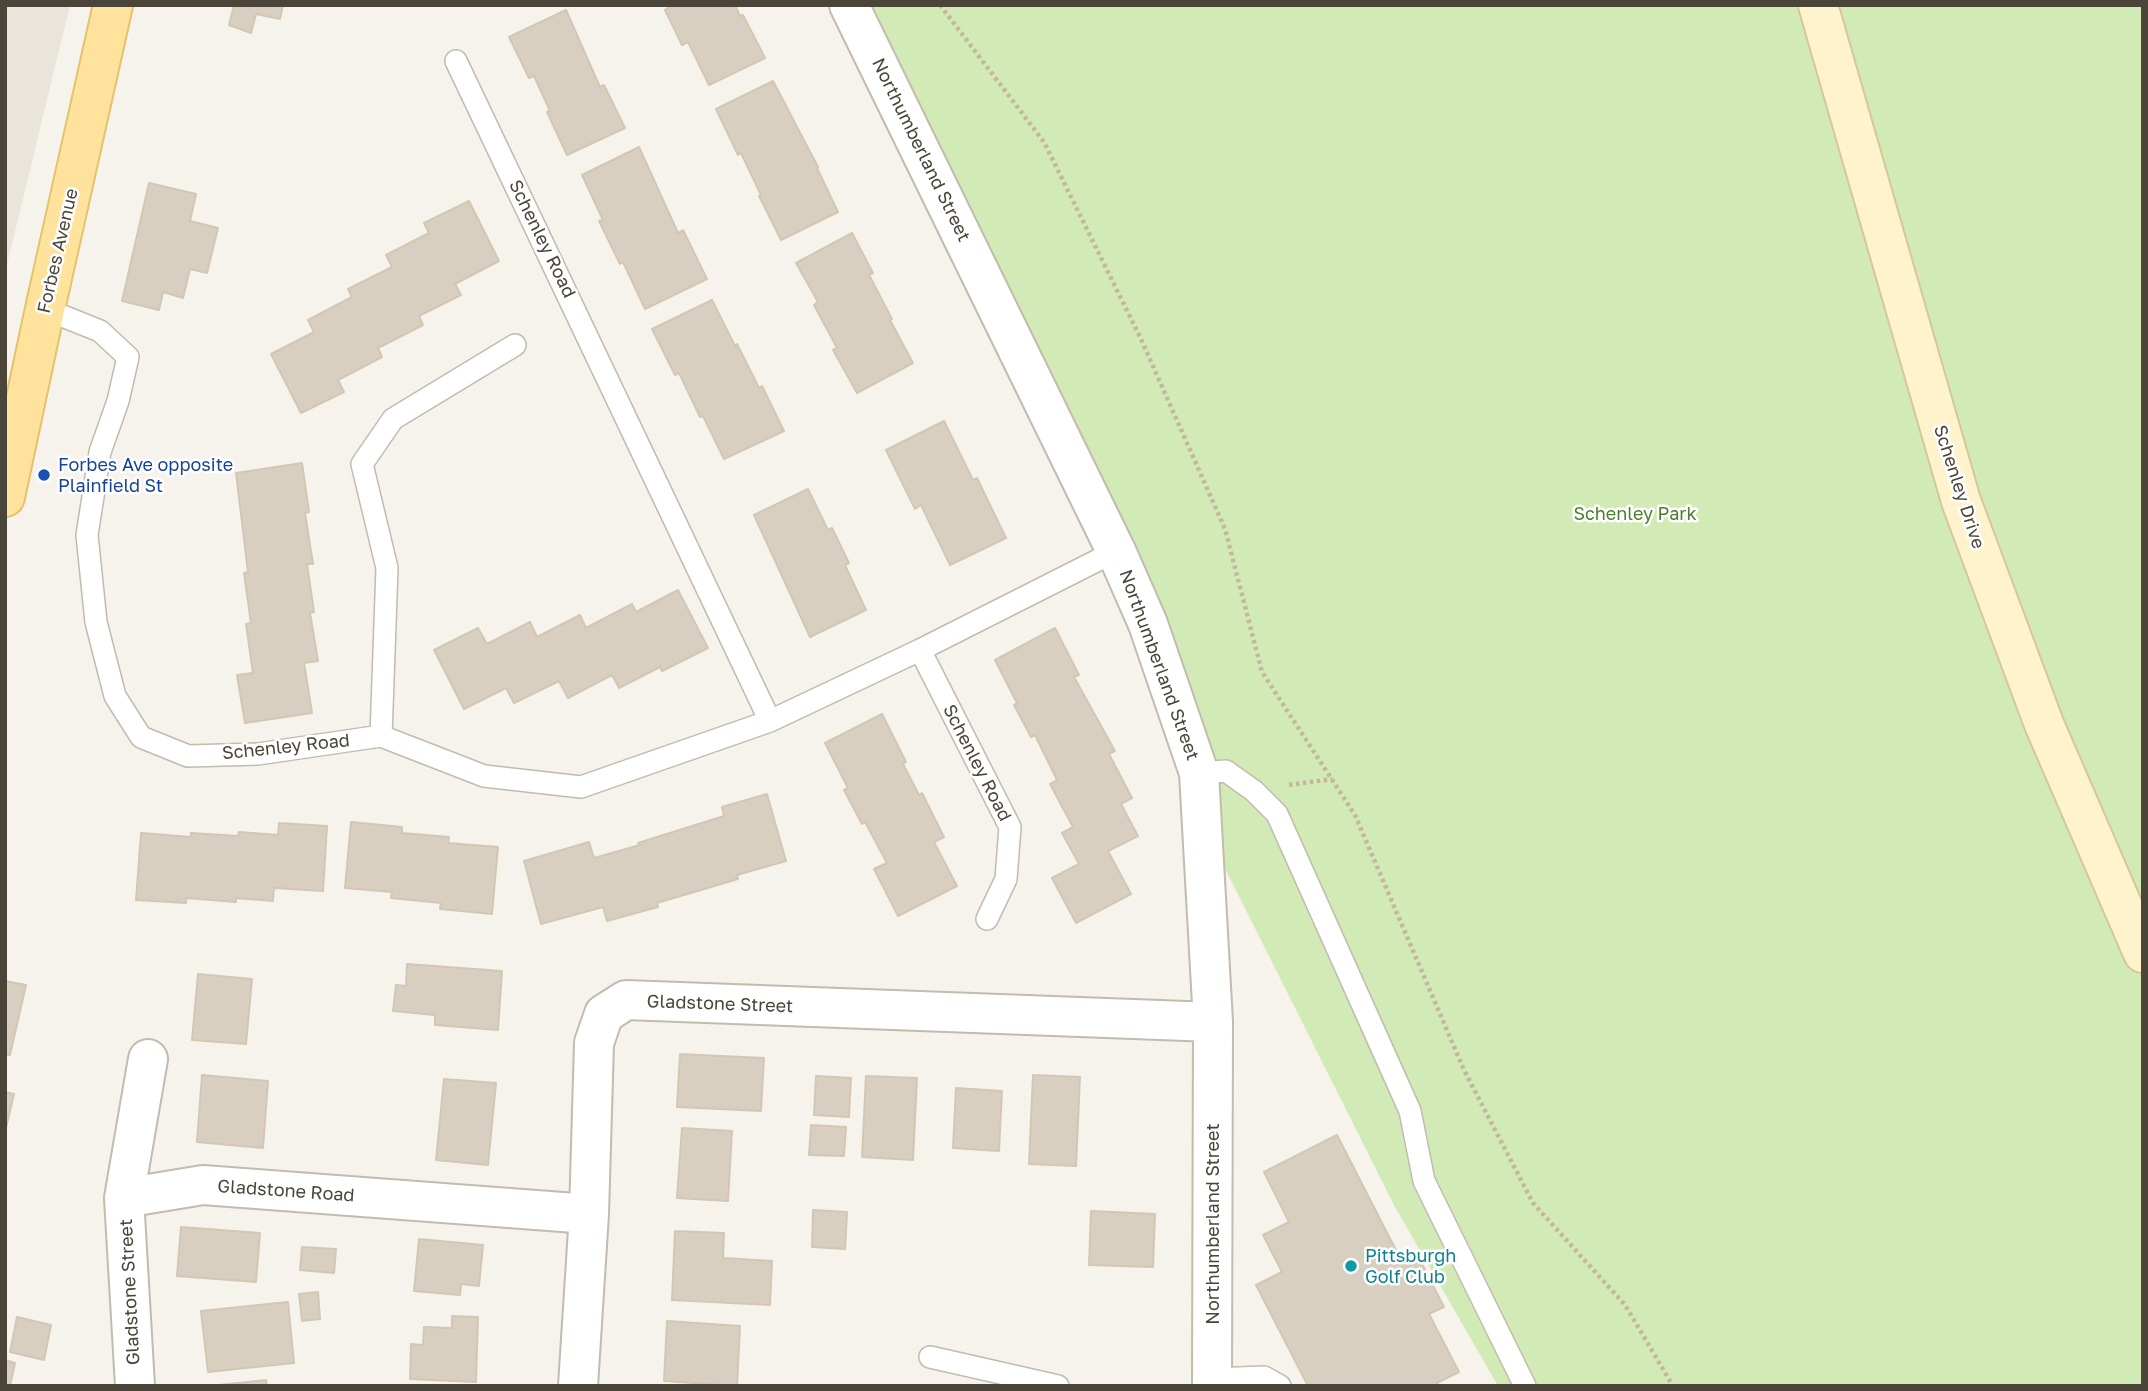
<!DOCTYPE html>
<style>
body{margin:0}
#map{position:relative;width:2148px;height:1391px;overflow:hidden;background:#f6f3ec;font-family:"Golos Text",sans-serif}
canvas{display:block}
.frame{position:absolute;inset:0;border:7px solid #4b4439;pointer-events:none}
</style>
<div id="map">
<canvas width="2148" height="1391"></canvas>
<div class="frame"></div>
</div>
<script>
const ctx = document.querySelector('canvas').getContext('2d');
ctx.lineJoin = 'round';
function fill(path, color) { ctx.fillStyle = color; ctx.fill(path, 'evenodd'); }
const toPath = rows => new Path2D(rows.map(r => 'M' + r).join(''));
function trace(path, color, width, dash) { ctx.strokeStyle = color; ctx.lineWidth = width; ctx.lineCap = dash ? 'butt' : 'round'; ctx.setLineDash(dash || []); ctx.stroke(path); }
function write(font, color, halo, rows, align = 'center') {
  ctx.font = font + ' "Golos Text",sans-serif'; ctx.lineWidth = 5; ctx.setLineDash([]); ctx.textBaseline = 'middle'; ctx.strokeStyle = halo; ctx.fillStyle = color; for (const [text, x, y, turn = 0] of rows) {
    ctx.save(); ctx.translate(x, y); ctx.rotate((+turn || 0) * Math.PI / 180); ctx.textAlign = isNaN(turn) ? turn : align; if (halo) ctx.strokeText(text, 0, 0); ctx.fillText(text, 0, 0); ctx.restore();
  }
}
fill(toPath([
 [5,5,70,5,5,273]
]), '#eae5da');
fill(toPath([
 [849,5,2143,5,2143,1386,1498,1386,1395,1207,1186,791,1116,551]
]), '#d2eab5');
const building = toPath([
 [234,5,283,5,280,19,256,14,251,33,229,25,234,5],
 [667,5,735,5,740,16,743,15,765,58,709,85,688,42,682,45,665,10,668,8,667,5],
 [566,10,600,87,604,85,625,128,567,155,547,112,550,111,534,76,529,78,509,37,566,10],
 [773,81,818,167,817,168,838,212,781,240,759,196,761,195,741,153,738,155,716,109,773,81],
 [639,147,678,233,683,230,707,279,645,309,623,262,620,264,599,221,603,220,582,175,639,147],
 [149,183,196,194,190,221,218,228,207,273,190,269,183,298,163,292,159,310,122,301,149,183],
 [469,201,499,261,455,284,461,295,419,316,423,325,378,348,382,357,338,380,344,392,301,413,271,354,314,332,308,320,352,297,348,289,392,267,386,255,429,233,424,223,469,201],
 [852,233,873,273,869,275,892,319,890,320,913,363,857,393,833,350,837,348,814,305,818,302,796,263,852,233],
 [712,300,735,346,737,344,759,388,762,386,784,431,724,459,703,416,700,417,679,373,675,375,652,329,712,300],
 [944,421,973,480,977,478,1006,538,950,565,921,505,915,509,886,450,944,421],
 [302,463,309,512,305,513,313,564,307,564,314,612,310,613,318,661,304,663,312,713,245,723,237,675,253,673,246,624,251,623,244,573,248,572,236,473,302,463],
 [808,489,828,530,832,528,849,563,845,565,866,610,810,637,754,515,808,489],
 [678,590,708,648,662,671,660,667,619,688,612,675,568,698,559,681,514,703,506,688,464,709,434,650,478,628,487,644,530,622,537,637,580,615,586,628,632,604,636,612,678,590],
 [1055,628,1079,675,1074,677,1115,751,1109,754,1132,798,1121,804,1138,836,1108,851,1131,894,1076,923,1052,878,1079,864,1062,833,1073,827,1050,784,1057,780,1035,735,1031,737,1014,705,1017,703,995,660,1055,628],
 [882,714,906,762,903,764,919,795,922,793,944,837,934,842,957,886,898,916,874,869,887,863,865,822,862,824,844,790,848,788,825,743,882,714],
 [767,794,786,861,737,875,738,879,657,903,658,907,607,921,603,907,541,924,524,861,589,842,594,858,640,845,638,843,724,816,722,807,767,794],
 [351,822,402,827,402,833,449,837,448,843,498,847,492,914,440,909,441,903,391,898,392,892,345,888,351,822],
 [279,823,327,826,323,891,274,888,273,901,236,898,236,902,186,898,186,903,136,900,141,833,191,837,191,833,238,836,239,832,278,835,279,823],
 [407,964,502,971,498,1030,435,1025,435,1015,393,1011,396,985,406,986,407,964],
 [198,974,252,979,246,1044,192,1040,198,974],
 [5,981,26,985,10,1055,5,1054,5,981],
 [680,1054,764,1058,761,1111,677,1107,680,1054],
 [202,1075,268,1081,263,1148,197,1142,202,1075],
 [1033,1075,1080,1077,1076,1166,1029,1164,1033,1075],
 [816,1076,851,1078,849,1117,814,1115,816,1076],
 [866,1076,917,1078,913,1160,862,1157,866,1076],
 [444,1079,496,1083,488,1165,436,1160,444,1079],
 [956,1088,1002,1091,999,1151,953,1148,956,1088],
 [5,1092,14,1094,5,1132,5,1092],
 [811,1125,846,1127,844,1156,809,1155,811,1125],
 [682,1128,732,1131,728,1201,677,1198,682,1128],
 [1337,1135,1401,1260,1416,1252,1444,1307,1429,1314,1459,1372,1437,1383,1439,1386,1308,1386,1256,1285,1282,1272,1263,1235,1289,1222,1264,1172,1337,1135],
 [813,1210,847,1212,845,1249,812,1247,813,1210],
 [1091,1211,1155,1214,1153,1267,1089,1265,1091,1211],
 [181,1227,260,1233,256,1282,177,1276,181,1227],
 [675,1231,724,1233,723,1258,772,1261,770,1305,672,1300,675,1231],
 [419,1239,483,1245,479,1286,461,1284,460,1295,414,1291,419,1239],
 [302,1247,336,1249,334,1273,300,1270,302,1247],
 [318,1292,320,1319,302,1321,299,1294,318,1292],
 [288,1302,294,1363,208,1372,201,1311,288,1302],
 [452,1316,478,1317,476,1382,410,1379,411,1344,423,1345,424,1327,452,1328,452,1316],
 [17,1317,51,1325,44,1360,10,1352,17,1317],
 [667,1321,740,1326,737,1386,664,1381,667,1321],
 [5,1360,15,1363,10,1386,5,1386,5,1360],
 [266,1380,267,1386,210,1386,266,1380]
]);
fill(building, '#d8cfc1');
trace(building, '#d3c7b4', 2);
const lane = toPath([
 [456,61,770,721],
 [45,309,100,331,128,357,118,401,100,452,87,535,96,622,115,696,141,737,188,756,258,754,381,736,484,776,581,787,770,721,920,650,1116,551],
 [920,650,1010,827,1006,879,987,919],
 [381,736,387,568,362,464,393,419,515,345],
 [1199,773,1226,771,1254,791,1277,814,1410,1111,1424,1181,1525,1386],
 [930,1357,1058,1386],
 [1212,1379,1264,1377,1280,1386]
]);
const street = toPath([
 [849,5,1116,551,1148,624,1199,773,1213,1022,1212,1386],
 [124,1198,203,1185,589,1214],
 [135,1386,124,1198,148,1059],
 [578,1386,589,1214,594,1043,604,1014,626,1000,1213,1022]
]);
const secondary = toPath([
 [1818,5,1961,501,2044,724,2143,953]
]);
const primary = toPath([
 [5,497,45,309,113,5]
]);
trace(lane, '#c2bbae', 24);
trace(street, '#c2bbae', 42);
trace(secondary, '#d6c79b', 42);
trace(primary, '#e6c16a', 42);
trace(toPath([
 [940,5,1044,142,1141,339,1225,529,1262,672,1355,815,1464,1070,1533,1203,1625,1305,1673,1386],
 [1289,785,1332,779]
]), '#c4b79f', 4.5, [3.5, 3.5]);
trace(lane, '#fff', 21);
trace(street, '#fff', 38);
trace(secondary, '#fff3cd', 38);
trace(primary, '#ffe39c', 38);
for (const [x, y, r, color] of [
 [44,475,7,"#1a4fb4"],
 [1351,1266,7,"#0f9aa8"]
]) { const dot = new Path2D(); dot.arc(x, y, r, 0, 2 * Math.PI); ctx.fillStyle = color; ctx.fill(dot); trace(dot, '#fff', 2.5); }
write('18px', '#4b4439', '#fff', [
 ["Northumberland Street",921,150,64],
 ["Schenley Road",542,239,64],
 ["Forbes Avenue",58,251,-77],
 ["Schenley Drive",1959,487,72],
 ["Northumberland Street",1159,665,70],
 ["Schenley Road",286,747,-6],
 ["Schenley Road",977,763,63],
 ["Gladstone Street",720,1004,2],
 ["Gladstone Road",286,1191,4],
 ["Northumberland Street",1213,1224,-90],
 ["Gladstone Street",130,1292,-93]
]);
write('18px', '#164399', '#fff', [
 ["Forbes Ave opposite",58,465],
 ["Plainfield St",58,486]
], 'left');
write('18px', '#4a7f2a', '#fff', [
 ["Schenley Park",1635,514]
]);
write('18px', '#0d838f', '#fff', [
 ["Pittsburgh",1365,1256],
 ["Golf Club",1365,1277]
], 'left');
</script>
